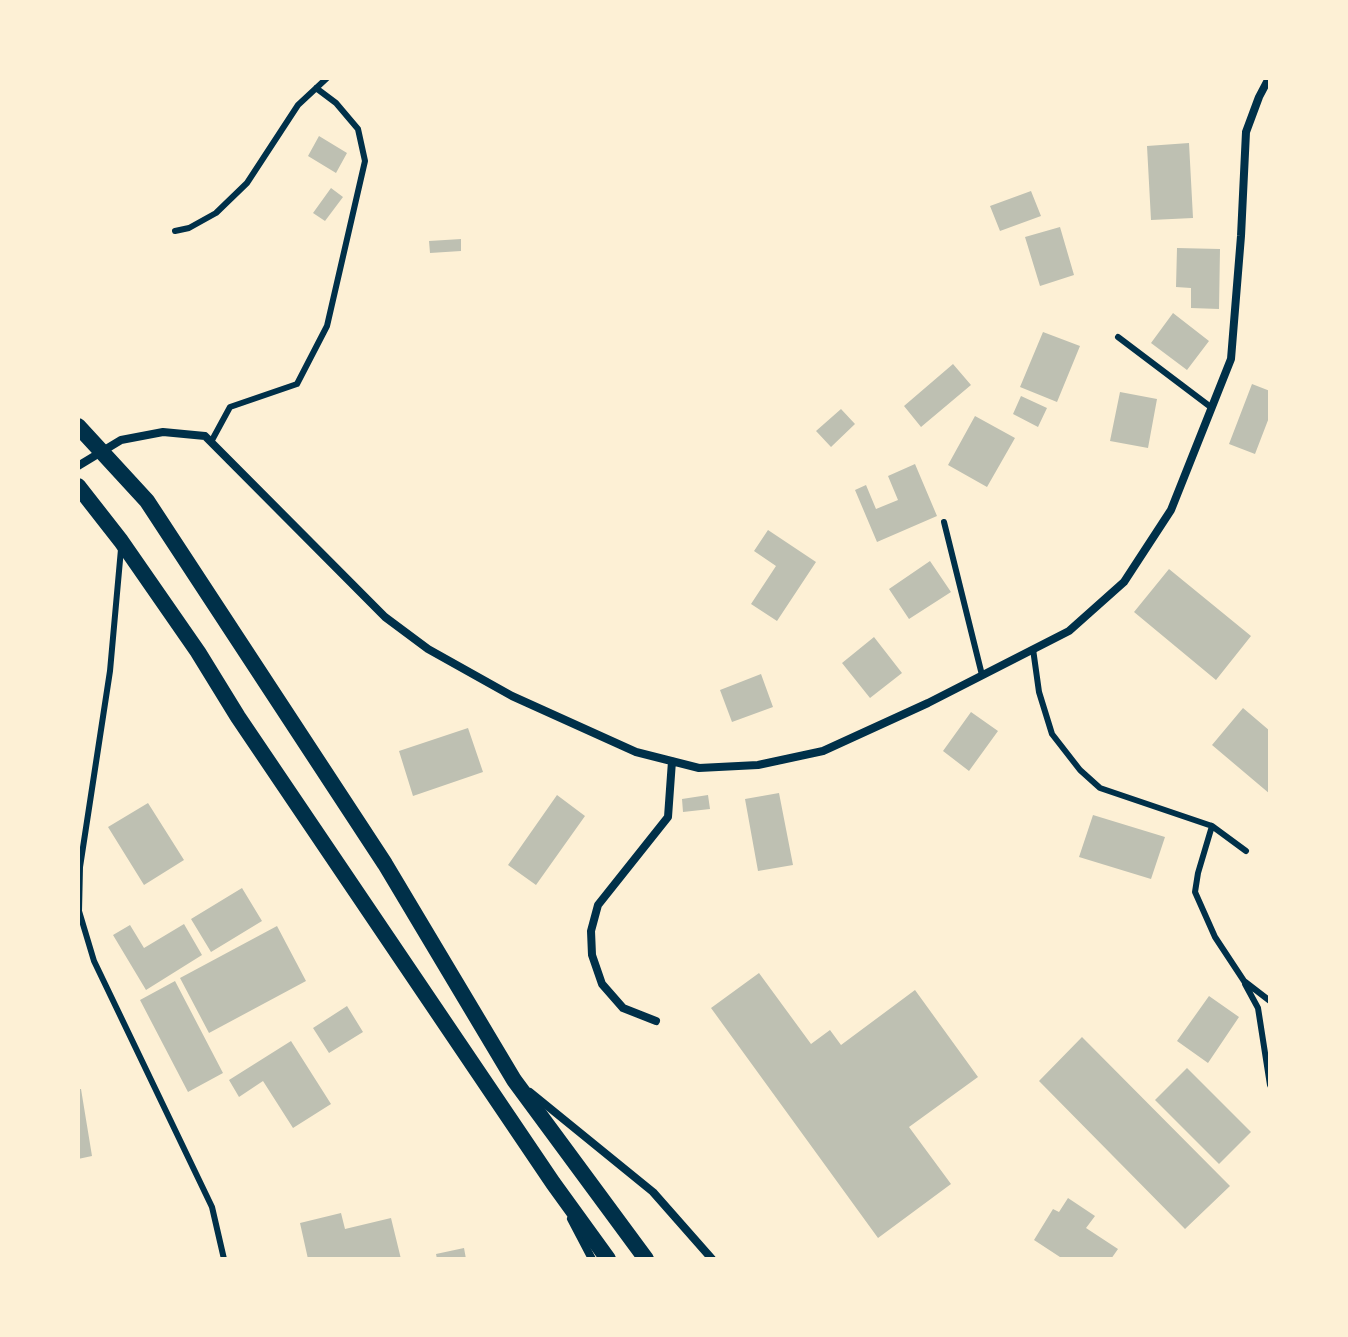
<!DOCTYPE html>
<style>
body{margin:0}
#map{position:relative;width:1348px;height:1337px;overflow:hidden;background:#fdf0d5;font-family:"Roboto Condensed",sans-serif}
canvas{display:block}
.frame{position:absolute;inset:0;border:80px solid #fdf0d5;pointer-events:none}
</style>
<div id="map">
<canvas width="1348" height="1337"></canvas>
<div class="frame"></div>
</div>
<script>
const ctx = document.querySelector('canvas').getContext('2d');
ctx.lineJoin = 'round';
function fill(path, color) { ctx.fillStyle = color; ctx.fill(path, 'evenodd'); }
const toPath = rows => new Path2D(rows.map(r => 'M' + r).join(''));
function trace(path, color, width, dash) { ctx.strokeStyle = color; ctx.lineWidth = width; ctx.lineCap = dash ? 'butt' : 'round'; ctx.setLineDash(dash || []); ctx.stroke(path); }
fill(toPath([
 [319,136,347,153,336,173,308,156],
 [1189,143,1193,218,1151,220,1147,146],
 [331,188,343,197,325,221,313,213],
 [1031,191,1041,216,1000,231,990,206],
 [1060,227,1074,275,1040,286,1025,237],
 [461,239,461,251,430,253,429,241],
 [1177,248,1220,249,1219,309,1191,308,1191,288,1176,287],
 [1173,313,1209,341,1187,370,1151,343],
 [1043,332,1080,346,1057,402,1020,387],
 [953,364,971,385,921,427,904,406],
 [1252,384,1270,391,1270,415,1255,454,1229,444],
 [1120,392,1157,399,1148,448,1110,441],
 [1021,396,1047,408,1038,427,1013,414],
 [841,409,855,424,831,447,816,431],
 [975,416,1015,438,987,487,948,465],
 [915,464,937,516,877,542,855,490,866,485,876,509,898,500,888,476],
 [768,530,816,562,777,621,751,604,776,566,754,551],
 [930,561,951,592,909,619,889,589],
 [1169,569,1251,636,1216,680,1134,612],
 [874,637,902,673,870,698,842,663],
 [761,674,773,707,732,722,720,690],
 [1243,708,1270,731,1270,794,1212,745],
 [971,712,998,731,969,771,943,751],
 [468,728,483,772,413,796,399,751],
 [779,793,793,865,758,871,745,799],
 [557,795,585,816,536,885,508,865],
 [708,795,710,809,683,812,682,799],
 [148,803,184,860,144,885,108,827],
 [1093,815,1165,837,1151,879,1079,857],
 [242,888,262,921,211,952,191,919],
 [184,924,202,955,146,990,113,935,130,925,144,948],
 [277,926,306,981,209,1033,180,978],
 [759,973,811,1044,830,1030,841,1045,915,990,978,1077,909,1127,951,1184,878,1238,711,1008],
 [175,981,223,1073,188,1092,140,1000],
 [1209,996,1239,1017,1208,1063,1177,1041],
 [347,1006,363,1032,329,1053,313,1028],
 [1082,1037,1230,1186,1185,1229,1039,1081],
 [291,1041,331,1104,293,1128,263,1081,239,1097,229,1080],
 [1187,1068,1251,1132,1219,1164,1155,1100],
 [78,1089,81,1089,92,1156,78,1159],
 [1068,1198,1095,1216,1086,1228,1118,1249,1111,1259,1063,1259,1034,1240,1053,1209,1059,1212],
 [341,1213,345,1229,391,1218,401,1259,308,1259,300,1223],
 [464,1248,466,1259,437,1259,436,1254]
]), '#bec0b2');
trace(toPath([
 [175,231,189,228,216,213,247,183,298,105,327,78],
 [1118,337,1212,408],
 [211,442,230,407,297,384,327,326,365,161,358,129,336,103,316,88],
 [944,522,982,675],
 [121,549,110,671,80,867,79,911,94,961,212,1207,224,1259],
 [1033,649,1039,692,1052,734,1080,770,1100,788,1212,826,1198,873,1195,892,1215,937,1244,981,1270,1001],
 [1212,826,1246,851],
 [1245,984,1258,1008,1270,1085]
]), '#003049', 6);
trace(toPath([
 [78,466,121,440,163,432,205,436,385,617,428,649,512,696,636,752,699,768,758,765,823,751,928,703,1069,631,1124,582,1171,510,1231,359,1241,236,1246,132,1259,97,1269,78],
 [656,1021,623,1008,602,984,592,955,591,931,598,905,668,817,672,761],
 [530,1092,653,1192,712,1259],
 [571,1219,592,1259]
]), '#003049', 8);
trace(toPath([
 [78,426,147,501,385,864,514,1080,646,1259],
 [78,486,121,541,198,652,238,717,553,1183,608,1259]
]), '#003049', 16);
</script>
